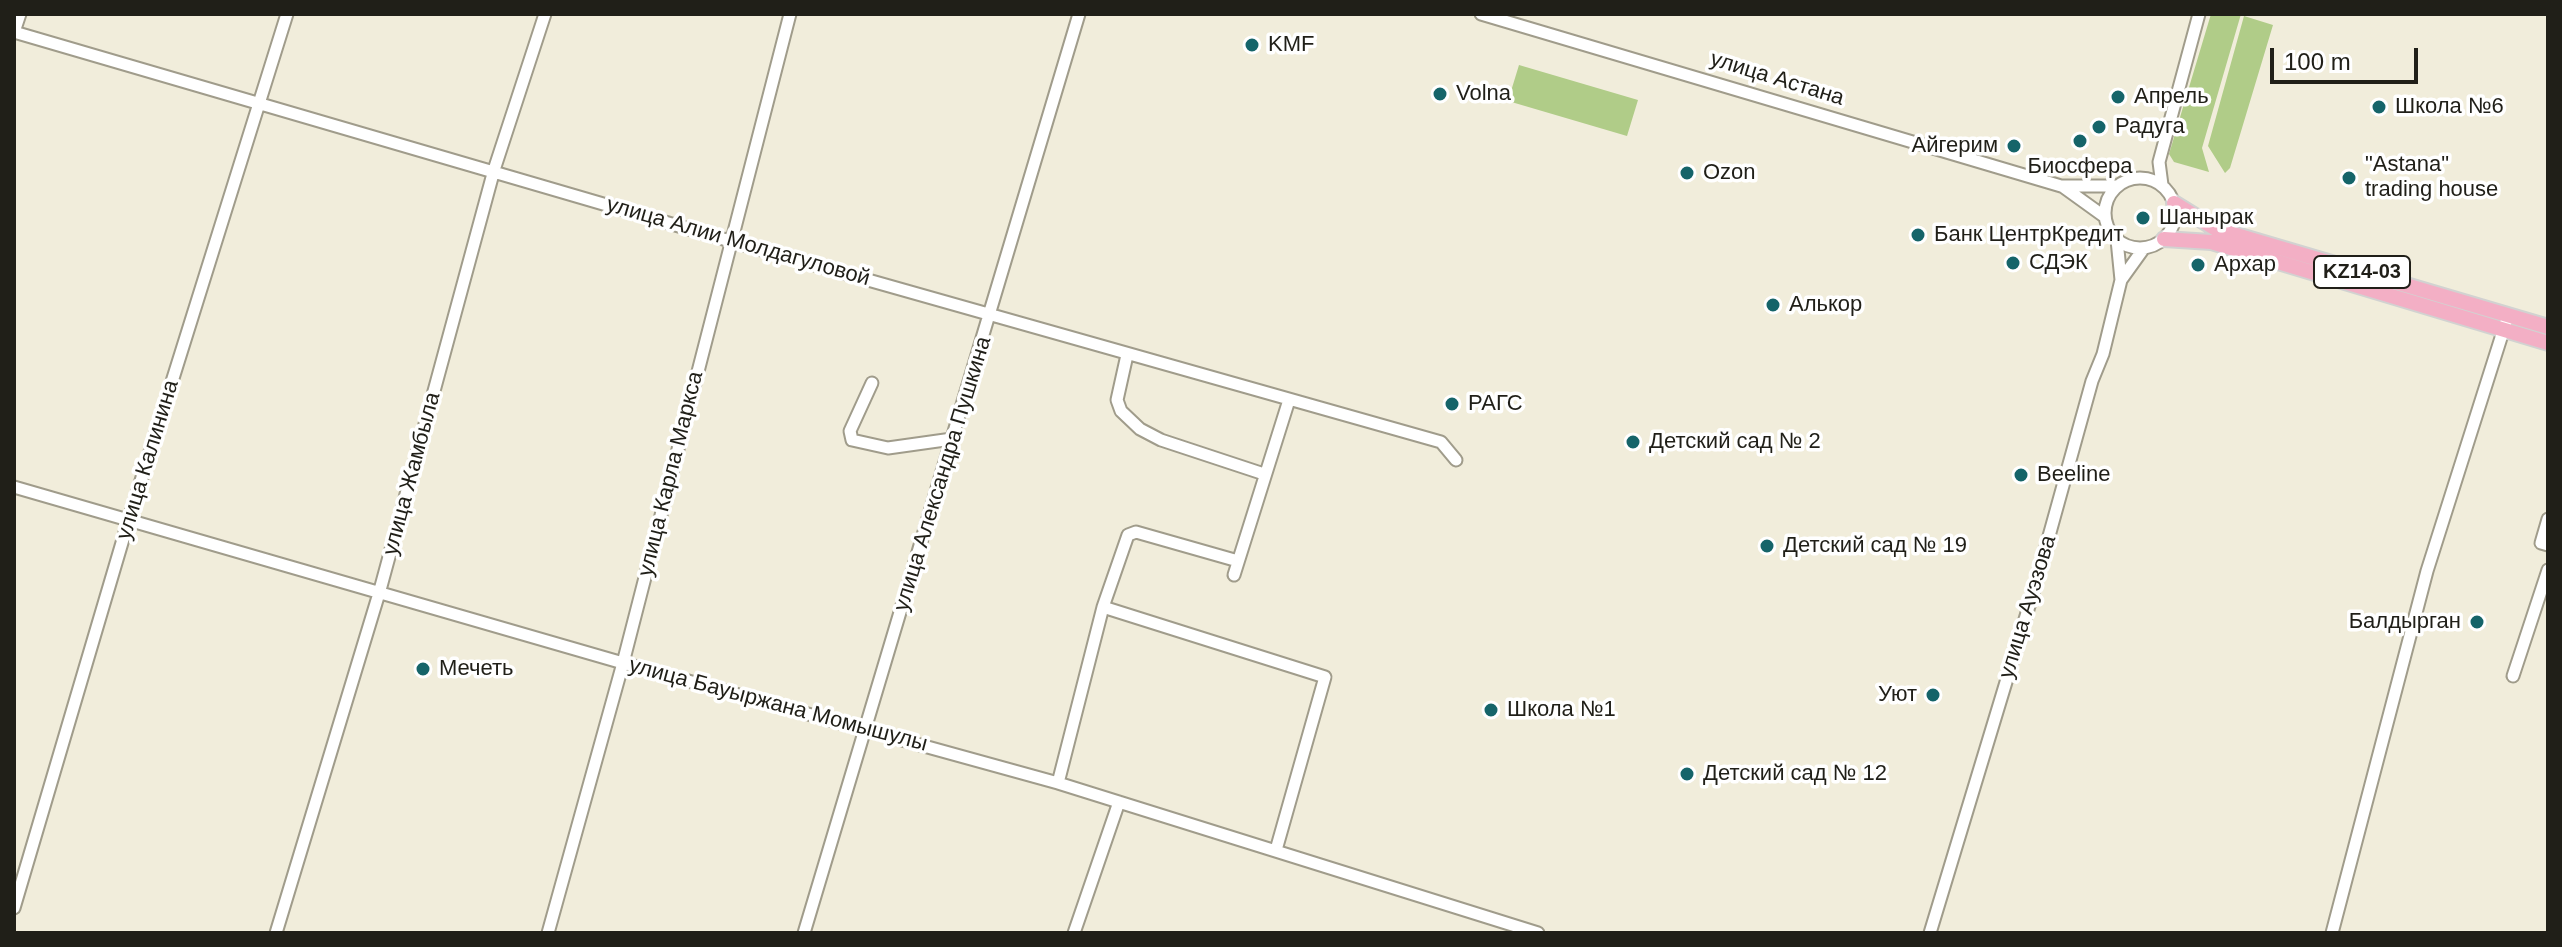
<!DOCTYPE html>
<meta charset="utf-8">
<style>
body{margin:0}
#map{position:relative;width:2562px;height:947px;overflow:hidden;background:#f1eddb;font-family:Helvetica,sans-serif}
canvas{display:block}
.frame{position:absolute;inset:0;border:16px solid #201f18;pointer-events:none}
.scale{position:absolute;left:2270px;top:48px;width:148px;height:36px;box-sizing:border-box;border:4px solid #201f18;border-top:0;padding-left:10px;font-size:24px;line-height:28px;white-space:nowrap;color:#201f18;-webkit-text-stroke:6px #fff;paint-order:stroke}
</style>
<div id="map">
<canvas width="2562" height="947"></canvas>
<div class="frame"></div>
<div class="scale">100 m</div>
</div>
<script>
const ctx = document.querySelector('canvas').getContext('2d');
ctx.lineJoin = 'round';
function fill(path, color) { ctx.fillStyle = color; ctx.fill(path, 'evenodd'); }
const toPath = rows => new Path2D(rows.map(r => 'M' + r).join(''));
function trace(path, color, width, dash) { ctx.strokeStyle = color; ctx.lineWidth = width; ctx.lineCap = dash ? 'butt' : 'round'; ctx.setLineDash(dash || []); ctx.stroke(path); }
function write(font, color, halo, rows, align = 'center') {
  ctx.font = font + ' Helvetica,sans-serif'; ctx.lineWidth = 7; ctx.setLineDash([]); ctx.textBaseline = 'middle'; ctx.strokeStyle = halo; ctx.fillStyle = color; for (const [text, x, y, turn = 0] of rows) {
    ctx.save(); ctx.translate(x, y); ctx.rotate((+turn || 0) * Math.PI / 180); ctx.textAlign = isNaN(turn) ? turn : align; if (halo) ctx.strokeText(text, 0, 0); ctx.fillText(text, 0, 0); ctx.restore();
  }
}
fill(toPath([
 [2211,14,2241,14,2202,148,2209,172,2174,162,2169,154],
 [2244,16,2273,25,2230,168,2225,173,2208,146],
 [1519,65,1638,100,1627,136,1508,101]
]), '#b0cc88');
const minor = toPath([
 [1481,14,2061,186,2117,186],
 [14,32,730,241,1441,442,1456,460],
 [14,32,20,14],
 '2105 213a35 35 0 1 1 70 0a35 35 0 1 1-70 0Z',
 [2162,185,2159,162,2199,14],
 [2062,186,2105,217],
 [2121,280,2144,248],
 [1127,355,1117,400,1121,411,1140,429,1161,440,1264,474],
 [872,383,850,431,852,440,888,448,952,439],
 [14,487,623,663,1058,783,1538,933],
 [2548,519,2541,543,2548,545],
 [1234,575,1289,400],
 [1103,607,1325,677,1276,850],
 [2513,676,2548,570],
 [1058,783,1103,607,1128,535,1136,532,1238,561],
 [14,908,129,519,287,14],
 [276,933,380,590,494,170,545,14],
 [548,933,623,663,790,14],
 [804,933,1079,14],
 [1074,933,1119,802],
 [1930,933,2036,583,2092,381,2103,354,2121,280,2117,240],
 [2332,933,2427,571,2506,322]
]);
const major = toPath([
 [2174,203,2216,229,2548,327],
 [2164,239,2211,242,2548,343]
]);
trace(minor, '#a09c8b', 15);
trace(major, '#d2d2d1', 18);
trace(minor, '#fff', 11);
trace(major, '#f3afc5', 14);
for (const [x, y, r, color] of [
 [1252,45,8,"#156469"],
 [1440,94,8,"#156469"],
 [2118,97,8,"#156469"],
 [2379,107,8,"#156469"],
 [2099,127,8,"#156469"],
 [2080,141,8,"#156469"],
 [2014,146,8,"#156469"],
 [1687,173,8,"#156469"],
 [2349,178,8,"#156469"],
 [2143,218,8,"#156469"],
 [1918,235,8,"#156469"],
 [2013,263,8,"#156469"],
 [2198,265,8,"#156469"],
 [1773,305,8,"#156469"],
 [1452,404,8,"#156469"],
 [1633,442,8,"#156469"],
 [2021,475,8,"#156469"],
 [1767,546,8,"#156469"],
 [2477,622,8,"#156469"],
 [423,669,8,"#156469"],
 [1933,695,8,"#156469"],
 [1491,710,8,"#156469"],
 [1687,774,8,"#156469"]
]) { const dot = new Path2D(); dot.arc(x, y, r, 0, 2 * Math.PI); ctx.fillStyle = color; ctx.fill(dot); trace(dot, '#fff', 3); }
for (const [x, y, w] of [
 [2362,272,96]
]) { const box = new Path2D(); box.roundRect(x - w / 2, y - 16, w, 32, 6); ctx.fillStyle = '#fff'; ctx.fill(box); trace(box, '#201f18', 2); }
write('bold 20px', '#201f18', null, [
 ["KZ14-03",2362,272]
]);
write('22px', '#201f18', '#fff', [
 ["KMF",1268,45],
 ["Volna",1456,94],
 ["Апрель",2134,97],
 ["Школа №6",2395,107],
 ["Радуга",2115,127],
 ["Айгерим",1998,146,"right"],
 ["\"Astana\"",2365,165],
 ["trading house",2365,190],
 ["Биосфера",2080,167,"center"],
 ["Ozon",1703,173],
 ["Шанырак",2159,218],
 ["Банк ЦентрКредит",1934,235],
 ["СДЭК",2029,263],
 ["Архар",2214,265],
 ["Алькор",1789,305],
 ["РАГС",1468,404],
 ["Детский сад № 2",1649,442],
 ["Beeline",2037,475],
 ["Детский сад № 19",1783,546],
 ["Балдырган",2461,622,"right"],
 ["Мечеть",439,669],
 ["Уют",1917,695,"right"],
 ["Школа №1",1507,710],
 ["Детский сад № 12",1703,774]
], 'left');
write('22px', '#201f18', '#fff', [
 ["улица Астана",1777,79,17],
 ["улица Алии Молдагуловой",738,242,16],
 ["улица Калинина",148,460,-73],
 ["улица Жамбыла",412,474,-75],
 ["улица Карла Маркса",671,474,-76],
 ["улица Александра Пушкина",943,474,-73],
 ["улица Ауэзова",2028,607,-73],
 ["улица Бауыржана Момышулы",778,705,15]
]);
</script>
